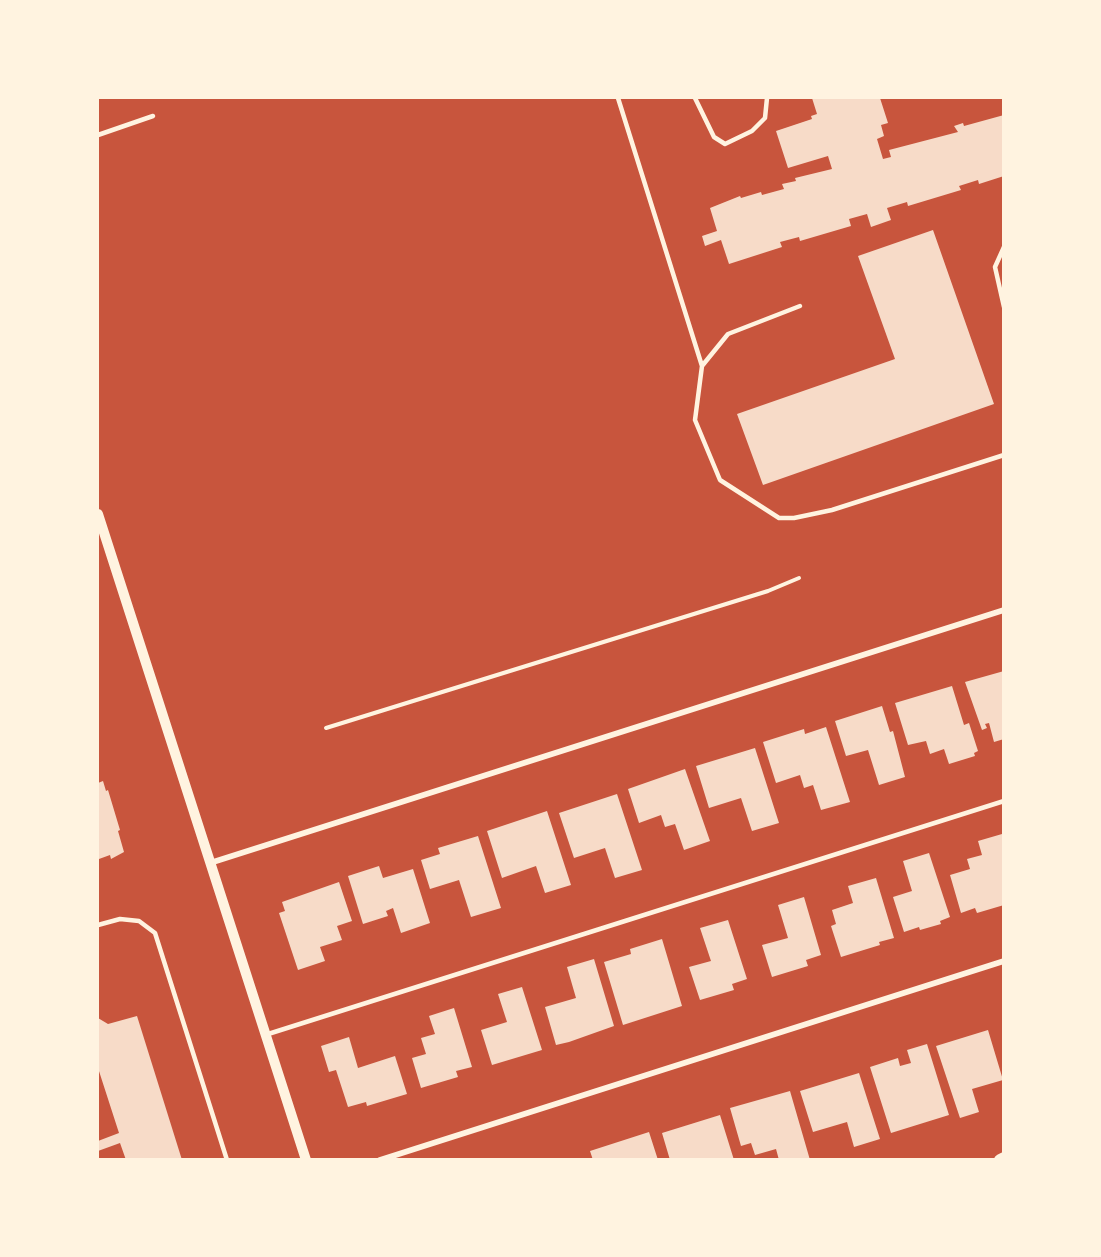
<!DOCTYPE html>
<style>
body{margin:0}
#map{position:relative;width:1101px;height:1257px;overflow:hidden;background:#c8553d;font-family:Overpass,sans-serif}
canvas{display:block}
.frame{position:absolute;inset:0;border:99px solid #fff3e0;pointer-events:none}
</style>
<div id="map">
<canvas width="1101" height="1257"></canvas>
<div class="frame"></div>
</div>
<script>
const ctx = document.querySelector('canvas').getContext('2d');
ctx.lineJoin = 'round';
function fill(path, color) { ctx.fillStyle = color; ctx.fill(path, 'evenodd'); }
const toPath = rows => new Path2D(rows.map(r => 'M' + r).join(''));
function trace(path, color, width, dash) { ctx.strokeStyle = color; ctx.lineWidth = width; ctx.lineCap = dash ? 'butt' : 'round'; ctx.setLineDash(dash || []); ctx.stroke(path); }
fill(toPath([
 [812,98,880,98,888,123,881,125,884,136,877,139,883,159,891,157,889,150,958,132,954,126,963,123,964,126,1004,115,1004,176,979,184,978,180,959,186,961,190,908,206,907,202,887,208,891,220,871,227,867,214,849,219,851,226,800,241,799,237,780,242,782,247,729,264,721,240,705,246,702,236,717,231,710,208,740,196,741,198,761,192,762,195,784,189,782,184,796,181,795,178,832,169,828,156,788,168,776,131,812,119,811,116,817,114],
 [933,230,994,404,763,485,737,414,895,359,858,256],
 [1004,671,1004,739,994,742,989,723,985,724,987,728,982,730,965,682],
 [952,686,964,725,969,723,978,751,974,753,975,756,949,764,944,749,930,754,926,741,908,745,895,703],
 [882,706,890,732,893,731,905,777,879,785,868,750,846,756,835,721],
 [826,727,850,802,821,810,813,785,804,788,800,775,776,783,763,742,804,729,805,734],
 [755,748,779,823,752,831,741,798,709,808,696,766],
 [685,769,710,841,684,850,675,824,665,827,661,815,639,823,628,789],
 [103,781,106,791,108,790,120,830,118,831,124,852,111,859,110,855,99,859,98,863,98,783],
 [617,794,642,870,615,878,605,848,574,858,559,813],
 [547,811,571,885,545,893,536,866,502,878,487,831],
 [1002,834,1004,839,1004,905,977,913,975,908,961,913,950,875,970,869,967,859,982,855,978,841],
 [478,836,501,908,471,917,459,880,430,889,421,860,440,854,438,848],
 [929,853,950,917,940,921,941,924,920,930,919,927,904,932,893,897,912,891,903,861],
 [379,866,383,878,413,869,430,923,401,933,393,908,386,911,388,916,363,924,348,876],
 [876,878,894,938,879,942,880,945,841,957,831,926,836,924,832,910,853,903,848,886],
 [339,882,352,921,337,926,342,940,320,947,325,961,298,970,279,913,285,911,282,902],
 [804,897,821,955,806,960,808,966,772,977,762,945,788,938,778,905],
 [728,920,747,979,732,984,734,990,700,1000,689,967,711,961,700,928],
 [662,939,682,1006,623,1025,604,962,631,954,630,949],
 [594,959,614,1026,569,1042,556,1045,545,1007,576,998,567,967],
 [522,987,542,1050,492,1065,481,1030,507,1022,498,994],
 [454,1008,472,1067,456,1071,458,1077,421,1088,412,1058,426,1054,421,1038,435,1034,429,1016],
 [137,1016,182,1160,126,1160,120,1143,98,1151,98,1141,119,1133,98,1068,98,1018,108,1024],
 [988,1030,1003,1080,972,1089,979,1112,960,1118,936,1046],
 [349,1037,358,1068,395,1056,407,1094,367,1106,366,1102,348,1107,336,1070,329,1072,321,1046],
 [927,1044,949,1115,891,1133,870,1067,898,1058,900,1066,911,1063,907,1050],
 [859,1073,880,1139,854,1147,847,1122,813,1132,800,1091],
 [790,1091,810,1160,779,1160,776,1149,755,1155,751,1143,741,1146,730,1108],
 [720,1115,734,1160,670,1160,662,1133],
 [649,1132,658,1160,593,1160,590,1151]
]), '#f7dbc8');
trace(toPath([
 [326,728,768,591,799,578]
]), '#fff3e0', 4);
trace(toPath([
 [618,98,702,366],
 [695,98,714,137,725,144,752,131,765,118,767,98],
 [98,135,153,116],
 [1004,247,995,267,1004,307],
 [800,306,728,334,702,366,695,420,720,480,779,518,794,518,832,510,1004,455],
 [98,925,120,919,139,921,155,933,227,1160],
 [265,1035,1004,801]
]), '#fff3e0', 4.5);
trace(toPath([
 [210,863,1004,610],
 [380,1160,1004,961]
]), '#fff3e0', 6);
trace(toPath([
 [98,514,306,1160]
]), '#fff3e0', 10);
trace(toPath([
 [1000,1160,1004,1158]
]), '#fff3e0', 12);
</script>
